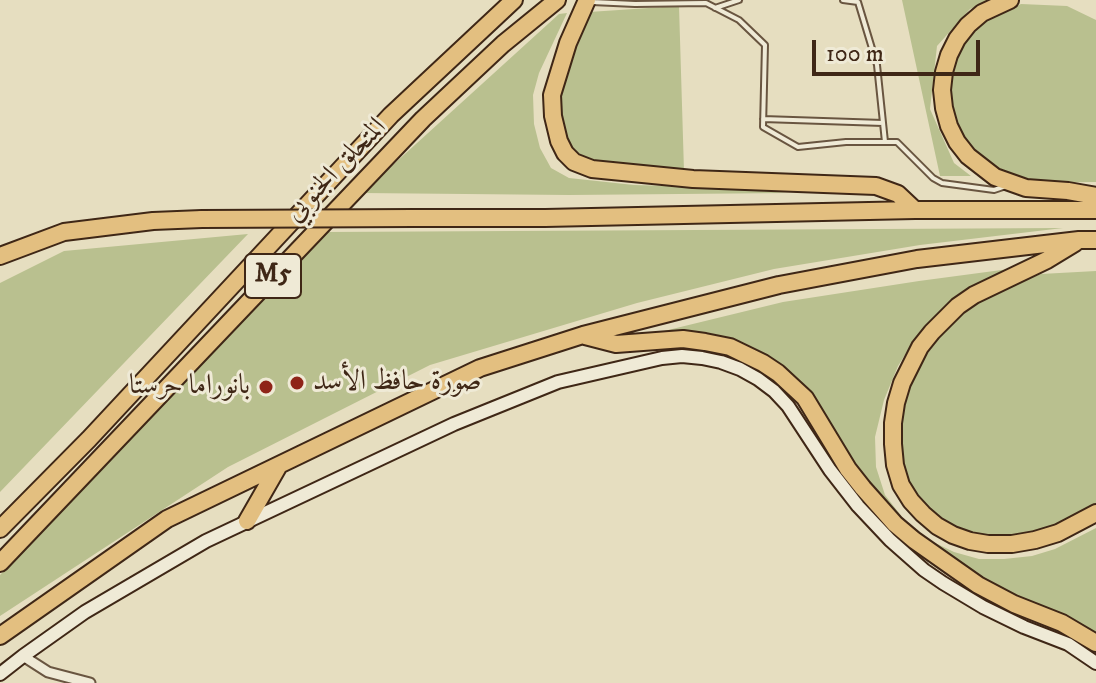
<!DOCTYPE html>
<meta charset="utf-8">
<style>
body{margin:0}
#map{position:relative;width:1096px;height:683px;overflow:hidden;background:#e6dec0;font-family:"IM FELL DW Pica",serif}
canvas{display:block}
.scale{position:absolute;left:812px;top:40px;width:168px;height:36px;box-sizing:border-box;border:4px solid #3f2716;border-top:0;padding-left:10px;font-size:24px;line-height:28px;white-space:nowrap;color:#3f2716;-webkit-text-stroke:6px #efead6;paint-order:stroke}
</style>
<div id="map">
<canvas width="1096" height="683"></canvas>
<div class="scale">100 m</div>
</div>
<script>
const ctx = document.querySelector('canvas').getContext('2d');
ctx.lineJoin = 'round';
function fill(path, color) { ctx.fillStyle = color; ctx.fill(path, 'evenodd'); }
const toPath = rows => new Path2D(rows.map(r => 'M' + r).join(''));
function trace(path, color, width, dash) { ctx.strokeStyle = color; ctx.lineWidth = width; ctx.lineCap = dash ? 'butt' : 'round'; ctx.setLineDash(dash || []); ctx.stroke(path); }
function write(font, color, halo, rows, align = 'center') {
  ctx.font = font + ' "IM FELL DW Pica",Amiri,serif'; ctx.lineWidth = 6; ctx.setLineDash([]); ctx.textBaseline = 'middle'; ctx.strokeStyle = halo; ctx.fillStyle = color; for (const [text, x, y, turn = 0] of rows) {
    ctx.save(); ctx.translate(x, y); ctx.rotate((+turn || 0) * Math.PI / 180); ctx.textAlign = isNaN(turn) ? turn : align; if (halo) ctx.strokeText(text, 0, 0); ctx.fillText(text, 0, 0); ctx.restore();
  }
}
fill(toPath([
 [902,0,992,0,970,9,937,46,930,109,954,163,971,176,940,176],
 [1021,4,1067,6,1096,20,1096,182,1013,183,969,153,945,107,954,56,981,22],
 [679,6,684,171,580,161,565,154,553,97,589,12],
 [567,13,539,73,533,95,534,124,540,148,551,168,569,178,634,185,703,187,789,193,569,195,362,193,559,14],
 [1063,228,920,245,774,269,637,303,430,365,228,467,0,616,0,575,327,232],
 [248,234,0,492,0,283,64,251],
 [1009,269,969,289,942,309,916,337,898,366,884,400,875,437,876,467,885,495,906,522,925,538,954,552,979,559,1004,559,1032,556,1055,549,1096,528,1096,639,1002,599,900,530,774,366,689,332,660,332,783,302,919,281],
 [1096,271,1096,507,1071,523,1005,542,934,525,894,461,893,436,912,374,953,319,978,301,1016,283,1041,274]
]), '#b9c08f');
const lane = toPath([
 [843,0,858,2,877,65,885,142],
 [592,2,635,4,706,3,739,20,765,45,763,127,798,147,846,142,897,142,933,178,942,183,994,190,1006,186],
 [715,8,739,0],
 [763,119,883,123]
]);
const street = toPath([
 [23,656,48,672,90,683]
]);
const secondary = toPath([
 [0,674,23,656,85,612,206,541,454,424,558,382,662,358,682,356,702,358,721,362,740,369,758,379,774,391,788,406,830,470,858,506,890,540,924,570,943,583,983,607,1024,627,1068,644,1096,663]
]);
const highway = toPath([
 [587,0,568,43,552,95,553,116,559,141,565,153,574,162,592,169,693,179,876,186,898,194,915,210],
 [1010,0,982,13,968,25,957,39,949,55,944,72,942,90,944,108,949,126,957,142,968,156,995,177,1026,188,1068,191,1096,196],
 [413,218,545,218,915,210,1096,210],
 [1075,243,1047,260,974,295,958,306,932,332,920,347,902,383,896,403,893,423,893,444,895,465,901,485,911,501,923,514,937,526,953,535,970,541,988,544,1012,544,1035,540,1058,533,1096,513],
 [0,256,64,232,153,221,202,219],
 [585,336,616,344,683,339,705,342,730,347,763,363,778,373,805,398,848,469,863,488,895,524,914,540,978,585,1014,604,1062,623,1096,643],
 [247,521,278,467],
 [0,529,89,439,391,115,514,0],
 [0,563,423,119,503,44,557,0],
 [0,636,167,519,480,368,583,335,779,285,917,259,1079,240,1096,240]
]);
trace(lane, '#695540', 8);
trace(street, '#695540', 13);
trace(secondary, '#3f2716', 16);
trace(highway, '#3f2716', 20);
trace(lane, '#efead6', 4);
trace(street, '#efead6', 9);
trace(secondary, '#efead6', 12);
trace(highway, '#e3bf80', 16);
const highwayBridge = toPath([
 [202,219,413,218]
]);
trace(highwayBridge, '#3f2716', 20, []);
trace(highwayBridge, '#e3bf80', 16);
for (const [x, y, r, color] of [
 [297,383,8,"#8f2418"],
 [266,387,8,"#8f2418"]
]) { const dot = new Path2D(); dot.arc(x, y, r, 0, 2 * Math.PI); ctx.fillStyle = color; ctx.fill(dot); trace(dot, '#efead6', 3); }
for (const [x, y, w] of [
 [273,276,56]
]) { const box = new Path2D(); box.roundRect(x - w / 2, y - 22, w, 44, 6); ctx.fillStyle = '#efead6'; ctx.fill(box); trace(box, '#3f2716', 2); }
write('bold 26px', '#3f2716', null, [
 ["M5",273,276]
]);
write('28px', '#3f2716', '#efead6', [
 ["المتحلق الجنوبي",337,171,-46]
]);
write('28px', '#3f2716', '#efead6', [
 ["صورة حافظ الأسد",313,383],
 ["بانوراما حرستا",250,387,"right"]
], 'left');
</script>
